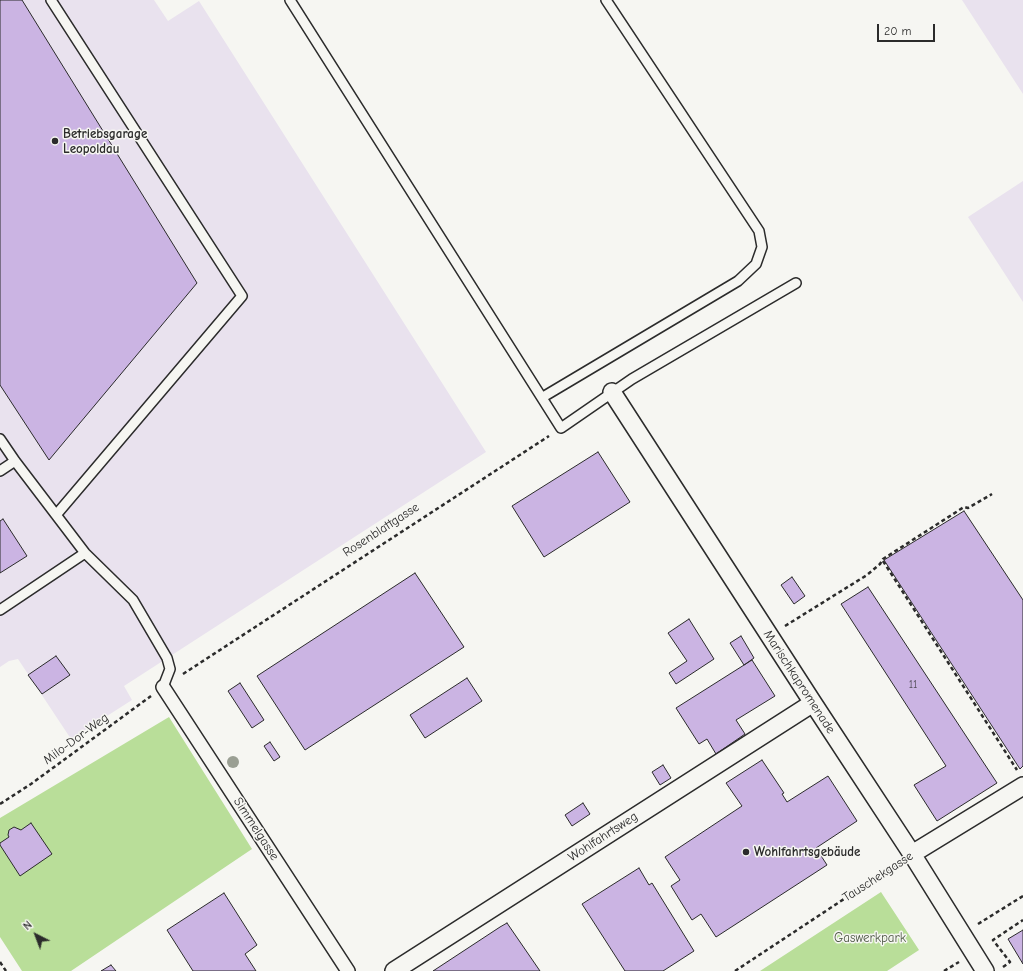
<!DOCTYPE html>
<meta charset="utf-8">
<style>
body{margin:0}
#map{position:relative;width:1023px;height:971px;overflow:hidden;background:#f6f6f2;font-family:"Comic Neue",sans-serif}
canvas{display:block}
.north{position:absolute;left:16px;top:915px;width:40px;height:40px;-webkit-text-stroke:3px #f6f6f2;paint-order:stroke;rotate:318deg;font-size:11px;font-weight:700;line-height:16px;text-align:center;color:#2b2b2b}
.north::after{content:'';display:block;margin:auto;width:14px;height:18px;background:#2b2b2b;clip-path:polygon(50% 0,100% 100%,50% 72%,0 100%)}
.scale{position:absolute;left:877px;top:24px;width:58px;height:18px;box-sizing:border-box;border:2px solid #2b2b2b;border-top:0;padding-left:5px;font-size:12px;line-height:14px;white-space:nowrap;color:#2b2b2b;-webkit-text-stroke:3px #f6f6f2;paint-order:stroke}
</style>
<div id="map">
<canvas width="1023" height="971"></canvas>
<div class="north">N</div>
<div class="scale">20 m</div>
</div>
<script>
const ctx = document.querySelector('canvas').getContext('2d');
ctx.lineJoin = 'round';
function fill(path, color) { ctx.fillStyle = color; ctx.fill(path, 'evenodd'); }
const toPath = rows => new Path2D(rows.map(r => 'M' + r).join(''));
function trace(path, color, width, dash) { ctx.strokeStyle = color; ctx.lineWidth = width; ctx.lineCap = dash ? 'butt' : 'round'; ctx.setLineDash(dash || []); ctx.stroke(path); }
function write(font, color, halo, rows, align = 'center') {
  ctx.font = font + ' "Comic Neue",sans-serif'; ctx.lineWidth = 3; ctx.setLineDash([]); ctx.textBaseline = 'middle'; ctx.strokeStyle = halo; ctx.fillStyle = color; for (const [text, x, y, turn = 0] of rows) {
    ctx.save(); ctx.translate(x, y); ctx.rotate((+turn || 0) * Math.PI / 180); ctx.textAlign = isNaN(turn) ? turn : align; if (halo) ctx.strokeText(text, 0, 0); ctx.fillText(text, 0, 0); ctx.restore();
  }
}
fill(toPath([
 [0,0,154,0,168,21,199,1,486,452,124,686,132,700,71,739,18,659,9,661,0,667],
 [962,0,1023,0,1023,94],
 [1023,181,1023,302,968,217]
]), '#e9e2ee');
fill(toPath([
 [169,717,252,849,71,971,22,971,0,937,0,818],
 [881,892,919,950,887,971,760,971]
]), '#b9de99');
const building = toPath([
 [0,0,22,0,197,283,49,460,0,385,0,0],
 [598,452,630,502,544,557,512,506,598,452],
 [964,511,1023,600,1023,766,1020,769,884,560,964,511],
 [3,519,27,556,0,573,0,521,3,519],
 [415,573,464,647,305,750,257,676,415,573],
 [792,577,805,596,794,604,781,585,792,577],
 [868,587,997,783,937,821,914,785,946,766,841,604,868,587],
 [689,619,714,659,676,684,669,673,687,661,668,633,689,619],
 [741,636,754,658,744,665,730,643,741,636],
 [56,656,70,675,42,694,28,675,56,656],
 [752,660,775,696,736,720,745,734,716,754,707,739,699,744,676,708,752,660],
 [467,678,482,701,425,738,410,715,467,678],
 [240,683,264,720,252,728,228,691,240,683],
 [270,742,280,757,274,761,264,746,270,742],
 [762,760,784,793,782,794,787,802,828,776,857,821,816,848,827,865,716,937,701,914,692,920,671,886,680,880,665,857,742,806,726,783,762,760],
 [663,765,671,778,660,785,652,772,663,765],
 [583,803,590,814,572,826,565,815,583,803],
 [31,823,52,854,20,876,0,845,0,843,9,837,8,835,9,830,14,827,21,830,31,823],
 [639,868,649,885,652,883,694,951,663,971,625,971,582,904,639,868],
 [224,893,257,945,245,954,256,971,193,971,167,930,224,893],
 [507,923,540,971,433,971,500,927,507,923],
 [1023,930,1023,964,1008,939,1023,930],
 [111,965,116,971,101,971,111,965]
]);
fill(building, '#cbb4e3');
trace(building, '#2b2b2b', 1);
const service = toPath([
 [51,0,242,296,56,515],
 [290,0,561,428,632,379,796,283],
 [543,397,738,281,756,264,762,247,759,231,606,0],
 [0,439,15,461,85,553,133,600,167,658,170,669,163,687],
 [0,471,15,461],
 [0,610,85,553]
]);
const pedestrian = toPath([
 [163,687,348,971]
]);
const minor = toPath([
 [612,392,813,703,912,854,985,971],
 [912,854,1023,786],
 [394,971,813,703]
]);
trace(service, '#2b2b2b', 12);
trace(pedestrian, '#2b2b2b', 16);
trace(minor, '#2b2b2b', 20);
trace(toPath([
 [883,561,1017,770],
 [785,626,867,575,880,564,883,559,964,507,968,508,992,494],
 [183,674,549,436],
 [0,804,31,784,151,696],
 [978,924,1023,896],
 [0,962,6,971],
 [1003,967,1010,962,993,940,1023,920],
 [735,971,897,864],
 [944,971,959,962]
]), '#2b2b2b', 2.5, [4, 3]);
trace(service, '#f6f6f2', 9);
trace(pedestrian, '#f6f6f2', 13);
trace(minor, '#f6f6f2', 17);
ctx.fillStyle = '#9a9f93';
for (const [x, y] of [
 [233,762]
]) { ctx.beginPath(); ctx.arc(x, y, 6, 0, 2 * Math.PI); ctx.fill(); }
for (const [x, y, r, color] of [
 [55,141,4,"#2b2b2b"],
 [746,852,4,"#2b2b2b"]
]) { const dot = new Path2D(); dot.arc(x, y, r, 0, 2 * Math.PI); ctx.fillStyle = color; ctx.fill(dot); trace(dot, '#f6f6f2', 1.5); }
write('11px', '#534d59', null, [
 ["11",913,685]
]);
write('bold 13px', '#2b2b2b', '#f6f6f2', [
 ["Betriebsgarage",63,134],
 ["Leopoldau",63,149],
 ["Wohlfahrtsgebäude",754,852]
], 'left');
write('13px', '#2b2b2b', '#f6f6f2', [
 ["Rosenblattgasse",381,530,-33],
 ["Marischkapromenade",799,682,57],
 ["Milo-Dor-Weg",76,739,-36],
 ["Simmelgasse",256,829,57],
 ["Wohlfahrtsweg",603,837,-33],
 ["Tauschekgasse",878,877,-33]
]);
write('13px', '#4e5846', '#f6f6f2', [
 ["Gaswerkpark",870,938]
]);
</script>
